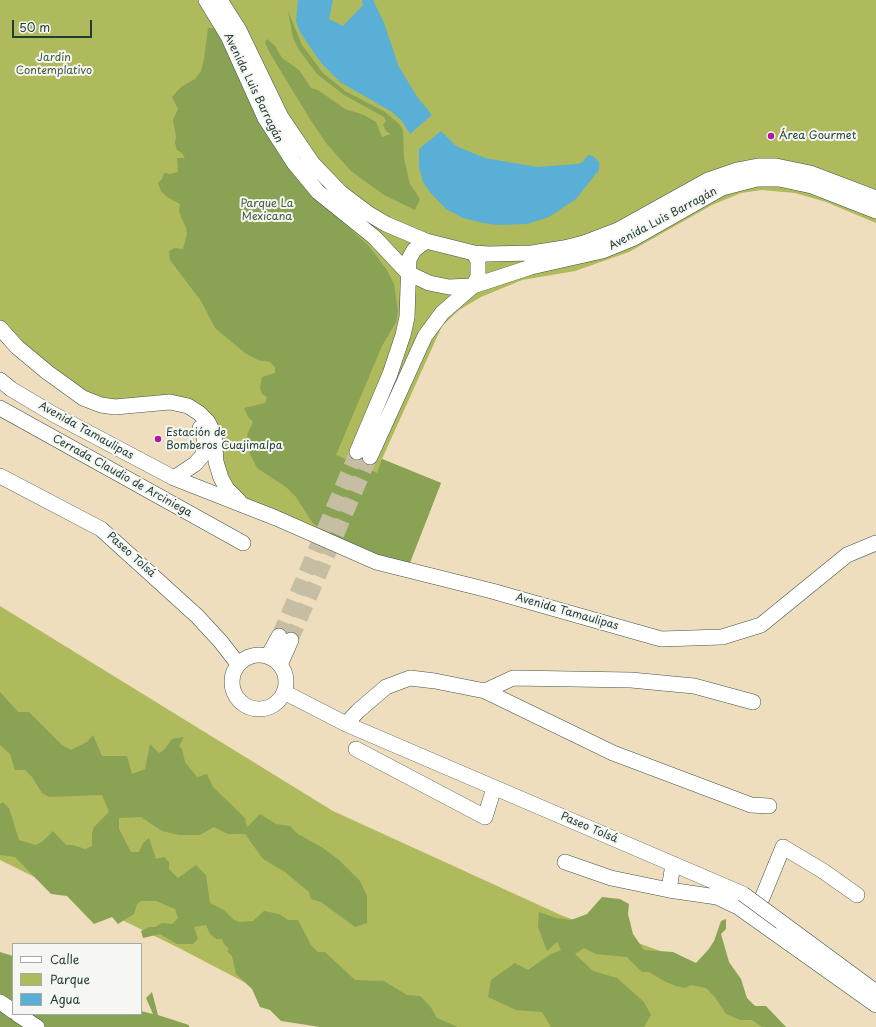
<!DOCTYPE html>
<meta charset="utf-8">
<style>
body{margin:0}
#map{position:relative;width:876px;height:1027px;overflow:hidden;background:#efdebe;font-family:"Playpen Sans",sans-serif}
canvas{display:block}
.legend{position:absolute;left:12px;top:943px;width:130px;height:72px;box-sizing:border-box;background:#f6f6f2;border:1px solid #a0aca6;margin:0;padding:5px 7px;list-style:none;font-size:12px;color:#1f3d34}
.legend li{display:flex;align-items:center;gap:8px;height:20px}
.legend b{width:20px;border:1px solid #a0aca6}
.scale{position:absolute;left:12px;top:20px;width:80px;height:18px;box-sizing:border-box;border:2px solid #1f3d34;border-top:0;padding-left:5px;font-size:12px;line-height:14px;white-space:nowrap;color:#1f3d34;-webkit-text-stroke:3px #f6f6f2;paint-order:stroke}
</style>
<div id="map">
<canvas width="876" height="1027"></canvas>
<ul class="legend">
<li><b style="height:5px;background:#fff"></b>Calle</li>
<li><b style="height:11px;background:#aeba5c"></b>Parque</li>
<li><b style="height:11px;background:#5aafd6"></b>Agua</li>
</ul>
<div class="scale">50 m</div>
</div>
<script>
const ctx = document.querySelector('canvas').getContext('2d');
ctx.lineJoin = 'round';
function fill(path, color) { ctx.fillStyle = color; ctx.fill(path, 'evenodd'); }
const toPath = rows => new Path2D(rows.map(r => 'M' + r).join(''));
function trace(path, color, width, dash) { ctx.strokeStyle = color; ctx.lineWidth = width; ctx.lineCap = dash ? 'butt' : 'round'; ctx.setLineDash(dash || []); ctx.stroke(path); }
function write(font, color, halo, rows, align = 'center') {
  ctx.font = font + ' "Playpen Sans",sans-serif'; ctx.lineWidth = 4; ctx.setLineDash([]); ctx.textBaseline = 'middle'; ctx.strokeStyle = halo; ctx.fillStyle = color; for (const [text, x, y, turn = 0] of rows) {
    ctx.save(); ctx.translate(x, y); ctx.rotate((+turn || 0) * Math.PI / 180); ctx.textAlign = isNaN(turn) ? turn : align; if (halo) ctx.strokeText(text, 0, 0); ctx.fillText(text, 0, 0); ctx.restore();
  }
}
fill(toPath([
 [0,0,876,0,876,223,826,202,795,193,762,190,741,193,712,205,629,252,575,271,522,280,481,297,459,310,442,326,382,459,441,483,409,565,241,500,231,489,192,405,115,402,87,394,17,341,0,320],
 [0,606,333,811,563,916,691,962,786,1027,330,1027,179,948,0,860]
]), '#aeba5c');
fill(toPath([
 [288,11,302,45,323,73,345,91,385,112,399,124,403,130,404,158,407,172,410,184,420,199,415,210,384,195,351,171,326,143,310,119,271,55,265,43,267,39,275,46,282,58,299,70,311,88,318,90,345,109,364,115,376,122,382,137,391,134,387,132,383,125,386,121,384,117,344,95,317,74,299,50,293,38],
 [208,28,215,28,229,55,335,215,368,245,387,270,394,284,398,311,396,322,382,346,336,455,377,473,382,459,441,483,409,565,391,561,330,538,312,522,296,497,286,487,257,468,250,454,247,435,253,422,248,417,244,408,265,403,267,397,262,394,260,388,262,377,275,373,275,367,270,362,258,360,245,353,215,328,201,301,170,260,169,251,175,248,183,249,187,234,186,228,179,212,180,204,167,197,161,191,158,183,162,179,164,173,170,174,178,172,177,158,185,158,182,153,177,150,175,143,176,137,173,120,178,109,172,97,181,87,195,79,201,71,204,59],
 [0,692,18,712,29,712,62,745,71,750,87,742,93,735,102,756,127,756,132,774,145,769,150,744,159,753,164,750,172,739,184,737,179,746,182,749,185,762,197,777,207,774,213,787,245,818,247,827,260,814,276,824,290,826,298,834,323,848,339,860,360,881,367,896,367,923,355,927,321,902,311,899,309,892,285,872,263,859,245,834,228,834,214,827,200,835,179,835,162,831,141,817,119,818,119,829,131,852,139,852,143,843,149,838,156,859,164,857,169,862,169,869,178,878,196,865,206,875,210,903,224,910,234,920,240,922,253,921,264,911,279,914,288,920,298,920,311,945,318,952,325,952,355,980,384,981,407,995,420,996,430,1006,437,1018,458,1027,320,1027,281,1021,270,1010,260,1007,252,989,236,974,232,956,227,951,229,949,224,944,222,939,216,939,210,934,206,925,194,927,198,939,193,944,177,944,160,934,143,938,141,931,149,927,155,927,162,923,172,924,178,918,175,909,156,901,141,901,137,904,134,914,118,924,112,917,94,924,67,896,51,894,15,857,0,855,0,804,3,802,9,808,19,840,36,845,43,841,53,831,66,845,73,845,85,849,92,846,92,833,94,827,109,812,102,795,49,797,42,793,32,777,25,770,15,770,10,754,0,745],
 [602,897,620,899,629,904,628,914,633,934,644,950,673,952,696,963,708,950,714,941,721,921,726,919,726,929,721,934,729,962,741,979,747,998,755,1006,766,1006,786,1027,762,1027,752,1020,740,1020,726,1014,715,997,706,988,691,985,685,988,676,986,666,982,649,972,642,972,627,957,596,954,584,948,575,954,593,971,617,978,644,1002,651,1015,644,1027,551,1027,542,1012,516,1010,488,997,491,980,515,963,528,970,551,954,561,950,557,942,547,951,538,927,539,912,556,918,571,920,587,914],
 [0,952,13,956,13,1014,141,1014,141,1011,153,1014,146,998,152,992,158,1015,189,1025,189,1027,0,1027]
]), '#8aa254');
fill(toPath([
 [298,0,333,0,329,19,343,26,363,5,362,0,373,0,384,23,399,67,418,98,432,115,410,134,402,121,392,112,340,82,321,63,300,32,296,21],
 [441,131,456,146,485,158,537,167,577,164,583,162,588,155,593,156,599,162,599,170,576,199,549,217,527,224,498,225,483,223,463,218,446,209,430,192,423,182,419,167,419,149]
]), '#5aafd6');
trace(toPath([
 [279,636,357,452],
 [291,640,370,457]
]), '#c5bea2', 15, [15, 8]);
const minor = toPath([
 [206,0,228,36,265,118,294,163,318,192,374,237,408,273,429,283,449,287,473,286,531,267,602,251,634,238,722,188,757,179,779,179,812,186,876,211],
 [220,0,239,30,281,117,313,164,341,193,369,214,386,224,426,241,474,253,489,254,532,253,564,248,584,243,618,230,708,180,737,170,758,166,776,166,810,173,876,198],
 [0,328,17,347,47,372,83,398,101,405,115,407,170,402,188,406,199,413,208,422,214,434,216,462,221,478,227,489,239,501],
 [0,380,11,389,53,414,174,478,276,518,376,562,492,591,661,639,722,637,761,625,847,555,876,543],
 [0,408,243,543],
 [357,452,390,374,403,335,407,317,409,259,414,250,426,241],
 [370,457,425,336,442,313,473,286,478,277,478,261,474,253],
 [0,476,101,529,197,616,221,642,238,664],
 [174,478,195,464,202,456,205,447,204,436,200,428],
 '232 682a27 27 0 1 1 54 0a27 27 0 1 1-54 0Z',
 [268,656,279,636],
 [280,665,291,640],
 [485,691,513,678,631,680,694,686,753,702],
 [284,692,346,724,743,894],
 [346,724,358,711,386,687,410,678,435,681,485,691,613,753,751,805,769,806],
 [356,749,485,817,494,788],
 [565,862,611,878,669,890,673,864],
 [669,890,717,897,738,907,876,1005],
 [754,918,783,847,823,871,857,895],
 [781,922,876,992],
 [0,1002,13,1011],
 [17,1014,37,1027]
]);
trace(minor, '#3e5549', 16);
trace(minor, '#fff', 15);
const minorBridge = toPath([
 [743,894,781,922]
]);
trace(minorBridge, '#3e5549', 16, []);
trace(minorBridge, '#fff', 15);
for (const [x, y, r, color] of [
 [771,136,4,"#b5179e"],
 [158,439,4,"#b5179e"]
]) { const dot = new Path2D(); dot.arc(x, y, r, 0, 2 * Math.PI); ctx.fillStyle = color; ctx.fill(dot); trace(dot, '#f6f6f2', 1.5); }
write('11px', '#435c3e', '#f6f6f2', [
 ["Jardín",54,58],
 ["Contemplativo",54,71],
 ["Parque La",267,204],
 ["Mexicana",267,217]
]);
write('11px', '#1f3d34', '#f6f6f2', [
 ["Avenida Luis Barragán",253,88,64],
 ["Avenida Luis Barragán",663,219,-28],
 ["Avenida Tamaulipas",86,431,29],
 ["Cerrada Claudio de Arciniega",122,476,29],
 ["Paseo Tolsá",131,555,42],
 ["Avenida Tamaulipas",567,612,16],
 ["Paseo Tolsá",589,828,23]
]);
write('11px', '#1f3d34', '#f6f6f2', [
 ["Área Gourmet",779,136],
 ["Estación de",166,433],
 ["Bomberos Cuajimalpa",166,446]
], 'left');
</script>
